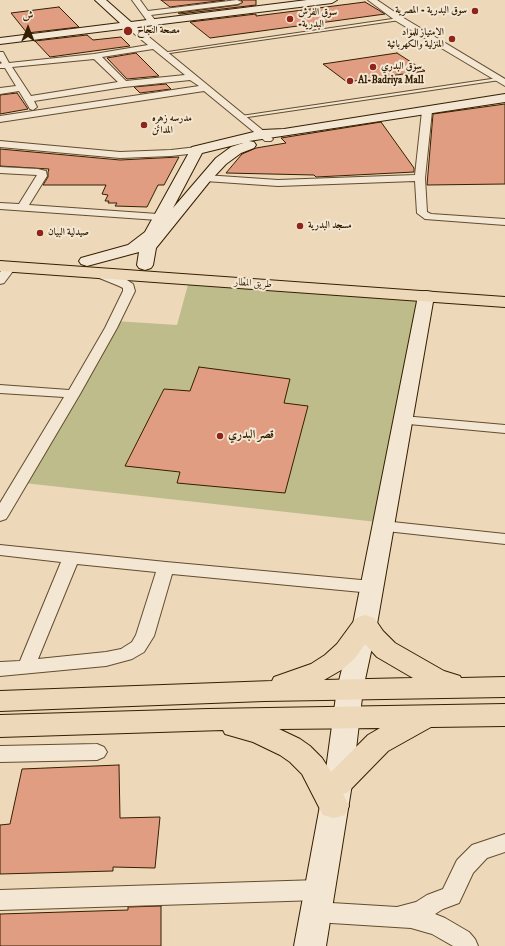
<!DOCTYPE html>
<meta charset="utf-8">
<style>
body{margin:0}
#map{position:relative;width:505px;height:946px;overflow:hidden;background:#edd8ba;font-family:"IM FELL DW Pica",Amiri,serif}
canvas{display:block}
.north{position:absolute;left:8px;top:8px;width:40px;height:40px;-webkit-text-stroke:3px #f3e6d2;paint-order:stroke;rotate:0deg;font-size:11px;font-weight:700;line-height:16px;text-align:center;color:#351f00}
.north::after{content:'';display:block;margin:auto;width:14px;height:18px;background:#351f00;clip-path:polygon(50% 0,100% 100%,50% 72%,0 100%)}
</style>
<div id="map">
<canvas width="505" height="946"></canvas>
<div class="north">ش</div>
</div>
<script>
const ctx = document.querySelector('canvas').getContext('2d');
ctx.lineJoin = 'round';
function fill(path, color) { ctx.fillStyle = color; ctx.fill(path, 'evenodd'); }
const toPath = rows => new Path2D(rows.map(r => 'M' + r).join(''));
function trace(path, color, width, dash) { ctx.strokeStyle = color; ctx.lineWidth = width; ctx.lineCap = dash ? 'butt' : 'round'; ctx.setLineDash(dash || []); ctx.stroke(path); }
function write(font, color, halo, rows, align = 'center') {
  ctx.font = font + ' "IM FELL DW Pica",Amiri,serif'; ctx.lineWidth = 4; ctx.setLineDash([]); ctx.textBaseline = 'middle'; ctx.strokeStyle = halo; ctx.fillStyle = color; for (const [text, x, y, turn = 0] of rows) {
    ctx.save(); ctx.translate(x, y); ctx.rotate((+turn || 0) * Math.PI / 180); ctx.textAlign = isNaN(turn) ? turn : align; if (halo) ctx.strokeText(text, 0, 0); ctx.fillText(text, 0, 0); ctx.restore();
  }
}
fill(toPath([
 [189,281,423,298,377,522,24,483,115,321,177,325]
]), '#bfbc8b');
const building = toPath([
 [161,0,225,0,170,7,161,0],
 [241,0,256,0,256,5,180,14,178,13,238,5,243,2,241,0],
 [365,2,385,14,210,38,190,22,256,14,256,16,365,2],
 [59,7,79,27,27,33,11,13,59,7],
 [87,35,93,40,121,37,130,46,50,57,35,41,87,35],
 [136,53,159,76,127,79,107,58,136,53],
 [397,53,425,71,347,82,323,64,397,53],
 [166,84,171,89,140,93,134,87,166,84],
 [17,93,28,109,0,114,0,95,17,93],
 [505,104,505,184,427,185,433,114,505,104],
 [381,122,414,168,414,172,316,177,314,175,226,173,242,154,256,148,286,143,281,138,381,122],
 [0,149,120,160,179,157,164,185,158,185,147,207,115,206,117,203,108,203,109,201,105,201,108,195,102,194,106,185,43,185,48,177,48,172,49,169,0,166,0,149],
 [199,367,290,379,284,403,308,406,285,493,177,483,180,472,125,466,164,389,190,391,199,367],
 [119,765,120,818,160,817,155,868,113,867,113,871,0,874,0,825,10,824,22,769,119,765],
 [161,906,161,946,0,946,0,914,128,910,128,907,161,906]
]);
fill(building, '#e19d81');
trace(building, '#351f00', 1);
const lane = toPath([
 [399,18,400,20,163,54,161,53,399,18],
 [498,78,500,79,500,80,241,118,239,117,241,116,498,78]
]);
const street = toPath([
 [132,0,140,0,148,11,237,0,242,2,238,4,151,15,155,20,151,22,148,22,132,0],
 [368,0,377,0,402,17,505,79,505,86,396,21,368,0],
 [126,23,132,23,271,137,273,139,271,141,265,141,204,91,0,122,0,116,199,86,190,80,124,87,34,101,37,107,33,110,30,109,19,91,0,94,0,88,16,86,5,68,0,68,0,64,2,63,0,61,0,52,3,52,9,63,94,54,148,45,126,27,126,23],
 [153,49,185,75,126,81,102,57,153,49],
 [94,59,118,82,31,96,12,67,94,59],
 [427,108,432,111,425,178,427,212,431,214,505,219,505,225,425,219,417,213,415,181,278,186,205,181,200,178,205,175,278,180,415,175,422,111,427,108],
 [0,141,120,152,171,150,197,147,202,150,197,153,171,156,120,158,0,147,0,141],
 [0,167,38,169,46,171,47,176,29,205,172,215,177,218,172,221,0,209,0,203,19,204,37,175,0,173,0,167],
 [10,264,14,265,16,267,4,283,0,284,0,272,6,265,10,264],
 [96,269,127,280,133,284,135,291,117,328,80,394,8,516,6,519,0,521,0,503,64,397,0,393,0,385,69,390,105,328,123,291,123,288,119,286,92,275,90,273,92,271,96,269],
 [403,416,505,425,505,433,398,423,396,420,398,417,403,416],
 [383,521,505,534,505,544,377,530,375,526,377,522,383,521],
 [0,545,166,562,372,581,378,583,380,587,378,591,372,593,172,574,154,636,144,652,132,659,106,666,0,676,0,662,20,661,61,562,0,555,0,545],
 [77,564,156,572,136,635,132,642,121,649,106,652,38,659,77,564],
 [97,744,104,747,107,752,104,757,97,760,0,762,0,746,97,744],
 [505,834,505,852,487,858,473,873,459,903,443,909,435,914,445,918,469,932,475,939,478,946,453,946,432,934,411,928,315,922,307,919,304,912,307,905,315,902,397,907,416,902,427,895,443,889,457,860,472,845,505,834],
 [319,880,327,883,330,890,327,897,319,900,0,910,0,890,319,880]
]);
const secondary = toPath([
 [95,0,106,0,131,22,307,0,337,0,332,3,0,44,0,38,120,23,95,0],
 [505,94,505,102,249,141,254,142,256,145,254,148,241,153,226,164,210,181,156,248,153,265,151,268,145,270,139,268,137,265,139,252,87,266,81,264,79,261,81,258,128,245,145,232,192,147,262,130,284,129,505,94],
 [243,143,231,147,216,158,173,208,202,153,243,143],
 [426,291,432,292,434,296,377,624,363,689,352,784,326,946,294,946,324,784,337,689,353,624,418,296,420,292,426,291]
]);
const primary = toPath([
 [365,615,374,618,383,631,395,643,444,671,460,676,461,678,505,677,505,697,264,701,0,711,0,691,272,681,274,677,311,664,325,655,337,644,356,618,365,615],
 [365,644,377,657,413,678,324,680,343,669,355,658,365,644],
 [505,704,505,726,431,727,388,751,348,792,343,794,349,806,345,815,334,818,323,815,302,774,290,762,280,755,253,742,225,734,223,730,0,737,0,715,208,709,505,704],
 [380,728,368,735,331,772,322,758,310,746,300,739,279,729,380,728]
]);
const highway = toPath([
 [0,261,505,297,505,307,0,271,0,261]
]);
trace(lane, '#634d2e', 2);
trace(street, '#634d2e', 2);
trace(secondary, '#351f00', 2);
trace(primary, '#351f00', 2);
trace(highway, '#351f00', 2);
fill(lane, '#f3e6d2');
fill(street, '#f3e6d2');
fill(secondary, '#f3e6d2');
fill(primary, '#edd8ba');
fill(highway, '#edd8ba');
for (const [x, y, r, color] of [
 [475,11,4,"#8f2418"],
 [290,19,4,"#8f2418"],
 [128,31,5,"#8f2418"],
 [452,39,4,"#8f2418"],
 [373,67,4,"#8f2418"],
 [350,81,4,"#8f2418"],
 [144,125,4,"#8f2418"],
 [300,226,4,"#8f2418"],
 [40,233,4,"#8f2418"],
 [220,436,4,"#8f2418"]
]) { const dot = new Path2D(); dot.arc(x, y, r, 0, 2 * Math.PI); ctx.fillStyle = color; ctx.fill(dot); trace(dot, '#f3e6d2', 1.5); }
write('bold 10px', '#351f00', '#f3e6d2', [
 ["سوق البدرية - المصرية",467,11,"right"],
 ["سوق الفرش",298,13],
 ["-البدرية",298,25],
 ["مصحة النجاح",137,31],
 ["الامتياز للمواد",444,33,"right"],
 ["المنزلية والكهربائية",444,45,"right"],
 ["سوق البدري",381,67],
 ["Al-Badriya Mall",358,81],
 ["مدرسه زهره",152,119],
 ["المدائن",152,131],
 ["مسجد البدرية",308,226],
 ["صيدلية البيان",48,233]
], 'left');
write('10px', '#351f00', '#f3e6d2', [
 ["طريق المطار",253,284,4]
]);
write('bold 12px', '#351f00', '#f3e6d2', [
 ["قصر البدري",228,436]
], 'left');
</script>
